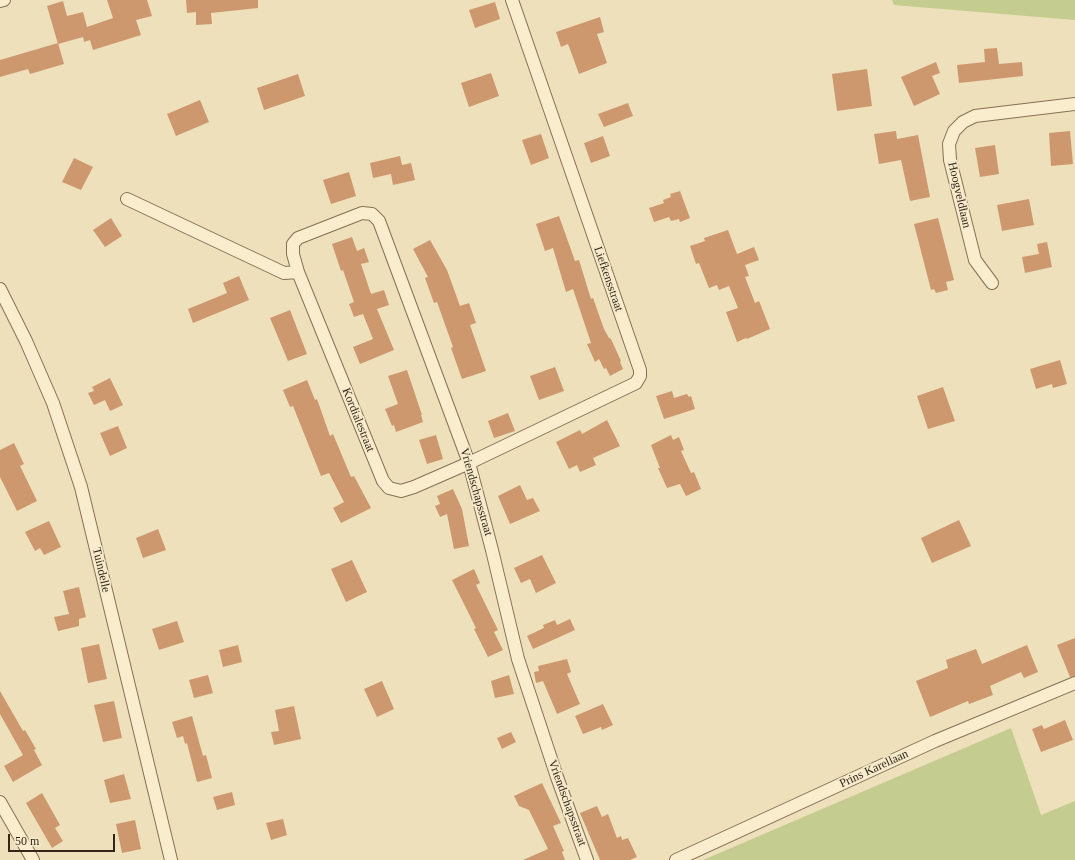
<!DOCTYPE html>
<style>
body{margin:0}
#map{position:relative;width:1075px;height:860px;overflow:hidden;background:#eee0bb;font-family:Georgia,serif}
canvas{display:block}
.scale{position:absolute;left:8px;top:834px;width:107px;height:18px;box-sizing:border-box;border:2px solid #34271a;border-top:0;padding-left:5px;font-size:12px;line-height:14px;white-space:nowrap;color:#34271a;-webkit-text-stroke:3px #f6eaca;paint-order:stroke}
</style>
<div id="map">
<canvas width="1075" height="860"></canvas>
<div class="scale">50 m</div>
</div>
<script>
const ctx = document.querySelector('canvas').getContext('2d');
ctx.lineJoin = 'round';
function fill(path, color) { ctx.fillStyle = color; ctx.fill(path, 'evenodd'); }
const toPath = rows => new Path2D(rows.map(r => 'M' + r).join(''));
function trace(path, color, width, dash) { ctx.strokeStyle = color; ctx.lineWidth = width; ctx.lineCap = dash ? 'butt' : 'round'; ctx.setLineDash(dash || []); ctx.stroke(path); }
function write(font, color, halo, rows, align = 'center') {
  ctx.font = font + ' Georgia,serif'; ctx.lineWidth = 3.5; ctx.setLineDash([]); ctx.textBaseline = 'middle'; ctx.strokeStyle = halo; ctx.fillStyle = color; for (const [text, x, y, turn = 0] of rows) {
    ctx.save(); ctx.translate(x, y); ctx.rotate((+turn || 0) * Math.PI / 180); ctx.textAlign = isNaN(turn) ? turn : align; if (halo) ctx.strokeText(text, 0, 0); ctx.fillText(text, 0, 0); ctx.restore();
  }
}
fill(toPath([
 [892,0,1075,0,1075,20,894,5],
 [1011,728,1041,815,1075,801,1075,860,703,860]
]), '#c4cc8f');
fill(toPath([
 [107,0,147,0,152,16,136,20,141,35,93,50,90,40,84,42,83,37,58,44,47,6,63,1,67,16,83,12,87,27,113,18],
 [186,0,258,0,258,8,211,13,212,24,196,25,196,12,187,13],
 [495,2,500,19,475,28,469,10],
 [600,17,604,32,597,34,607,63,579,74,568,44,561,47,556,32],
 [58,43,64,64,30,74,28,69,0,77,0,60],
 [997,48,999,64,1022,62,1023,76,959,83,957,65,985,62,984,49],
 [936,62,940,73,932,76,940,94,914,106,901,77],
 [867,69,872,106,837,111,832,74],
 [491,73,499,96,469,107,461,83],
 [298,74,305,96,264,110,257,88],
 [200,100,209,122,176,136,167,114],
 [628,103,633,116,604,127,598,114],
 [896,131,897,139,918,135,930,197,910,201,901,160,879,164,874,134],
 [1070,131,1073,164,1051,166,1049,133],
 [541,134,549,158,531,165,522,140],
 [603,136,610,156,591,163,584,143],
 [995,145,999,174,980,177,975,148],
 [400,156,402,165,411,163,415,180,393,185,391,174,373,178,370,163],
 [74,158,93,167,81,190,62,182],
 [349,172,356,196,331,204,323,180],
 [680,191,690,218,680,222,679,219,671,221,669,217,654,222,649,208,664,203,663,200,671,197,670,194],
 [1029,199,1034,225,1002,231,997,205],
 [559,216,575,261,579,260,591,299,593,298,604,329,609,338,611,339,621,361,620,362,623,369,610,376,606,368,604,369,599,359,595,362,587,344,591,343,573,289,566,292,553,248,545,251,536,224],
 [111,218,122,236,105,247,93,230],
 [938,218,954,280,946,282,948,290,936,293,934,289,931,290,914,224],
 [728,230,737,254,754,247,759,260,745,265,749,276,745,277,755,303,759,301,770,329,747,339,746,338,737,342,726,312,738,308,729,286,719,290,717,285,709,288,699,263,696,264,690,246,705,241,704,238],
 [352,237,357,251,364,248,369,262,361,264,371,294,384,290,389,305,377,309,394,350,360,364,353,347,373,339,363,314,354,317,349,304,354,302,343,270,341,271,332,244],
 [430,240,447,270,460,306,469,303,476,323,470,325,486,371,462,379,451,348,453,347,437,302,434,303,425,278,428,277,413,249],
 [1047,242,1052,267,1025,273,1022,257,1039,254,1037,244],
 [239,276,249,300,193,323,188,309,227,293,223,283],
 [290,310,307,354,288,361,270,318],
 [1060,360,1067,384,1053,388,1052,384,1036,389,1030,369],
 [555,367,564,391,539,400,530,376],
 [407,370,422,415,421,415,423,422,396,432,394,425,392,426,385,409,398,404,388,376],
 [110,378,123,405,110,411,105,400,94,405,88,393,94,391,92,387],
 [307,380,315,400,317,399,330,436,333,434,351,477,354,476,371,508,341,523,333,508,344,502,329,473,321,476,293,406,290,407,283,390],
 [943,387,955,421,928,429,917,396],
 [672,391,674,398,687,394,689,397,691,396,695,409,664,419,656,396],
 [508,413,515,431,494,438,488,421],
 [607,420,620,446,593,458,596,465,580,472,577,465,569,469,556,442,580,430,582,434],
 [118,426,127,448,110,456,100,433],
 [436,435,443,459,427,464,419,440],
 [671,435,673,440,679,437,684,450,681,451,691,473,694,472,701,489,686,496,680,484,667,488,658,468,660,468,651,445],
 [14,443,24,464,20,466,37,501,17,511,0,477,0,450],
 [520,485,527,500,533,498,540,511,510,524,498,496],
 [453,489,462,509,469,546,454,549,447,514,440,517,435,506,440,504,437,496],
 [959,520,971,546,932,563,921,538],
 [49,521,61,547,44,555,40,548,35,551,25,532],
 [158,529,166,550,143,558,136,538],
 [542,555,556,583,536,593,530,579,521,583,514,568],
 [352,560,367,592,346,602,331,569],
 [474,569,480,583,476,585,498,630,494,632,503,650,488,657,474,629,476,628,452,580],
 [79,587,86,617,79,619,79,626,58,631,54,617,69,614,63,591],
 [570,619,575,630,533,649,527,636,544,628,543,625,555,620,557,625],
 [177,621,184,642,159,650,152,629],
 [1075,638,1075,676,1070,677,1057,645],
 [99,644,107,679,88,683,81,648],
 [238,645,242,662,223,667,219,650],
 [1027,645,1038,672,1024,678,1021,672,990,686,993,695,969,704,968,701,930,717,916,681,948,668,946,660,976,649,982,664],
 [567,659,571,672,567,674,580,704,557,714,543,681,536,683,534,672,539,671,538,666],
 [208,675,213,693,194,698,189,680],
 [509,675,514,694,495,698,491,681],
 [382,681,394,709,377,717,364,689],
 [0,691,23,731,25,730,36,749,34,750,42,765,13,782,4,766,23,755,0,714],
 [114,701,122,738,103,742,94,705],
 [603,704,613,725,602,730,601,727,583,734,575,716],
 [294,706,301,739,274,745,271,732,279,731,275,710],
 [192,716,203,756,206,755,212,778,197,782,187,743,185,744,183,736,177,738,172,722],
 [1065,720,1073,740,1041,752,1032,729,1042,725,1044,729],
 [511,732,516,742,502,749,497,738],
 [124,774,131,799,110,803,104,780],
 [542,783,561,823,553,826,564,851,562,852,565,860,523,860,548,849,529,810,519,806,514,796],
 [232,792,235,805,217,810,213,797],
 [42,793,60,825,55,828,63,841,52,848,26,803],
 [597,806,602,817,608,814,617,838,621,836,622,840,628,838,637,857,630,860,600,860,580,813],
 [283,819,287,835,271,840,266,823],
 [135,820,141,849,122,853,116,824]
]), '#ce986f');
const street = toPath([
 [512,0,640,370,640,376,636,383,469,463,414,487,401,491,389,488,383,481,298,272,293,254,293,244,298,238,362,213,372,214,379,221,469,463,492,550,518,659,557,777,587,860],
 [0,1,4,0],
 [127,199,284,273,298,272],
 [992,283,975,260,950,160,949,144,954,131,963,122,975,116,1075,104],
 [0,289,26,341,53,403,81,487,171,860],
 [0,802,33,860],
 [676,860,935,741,1075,683]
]);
trace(street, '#867055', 14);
trace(street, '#faedce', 12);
write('12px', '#34271a', '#f6eaca', [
 ["Hoogveldlaan",959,195,77],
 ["Liefkensstraat",608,279,71],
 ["Kordialestraat",358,420,68],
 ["Vriendschapsstraat",476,492,74],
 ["Tuindelle",101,570,77],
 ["Prins Karellaan",874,769,-25],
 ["Vriendschapsstraat",567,803,70]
]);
</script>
